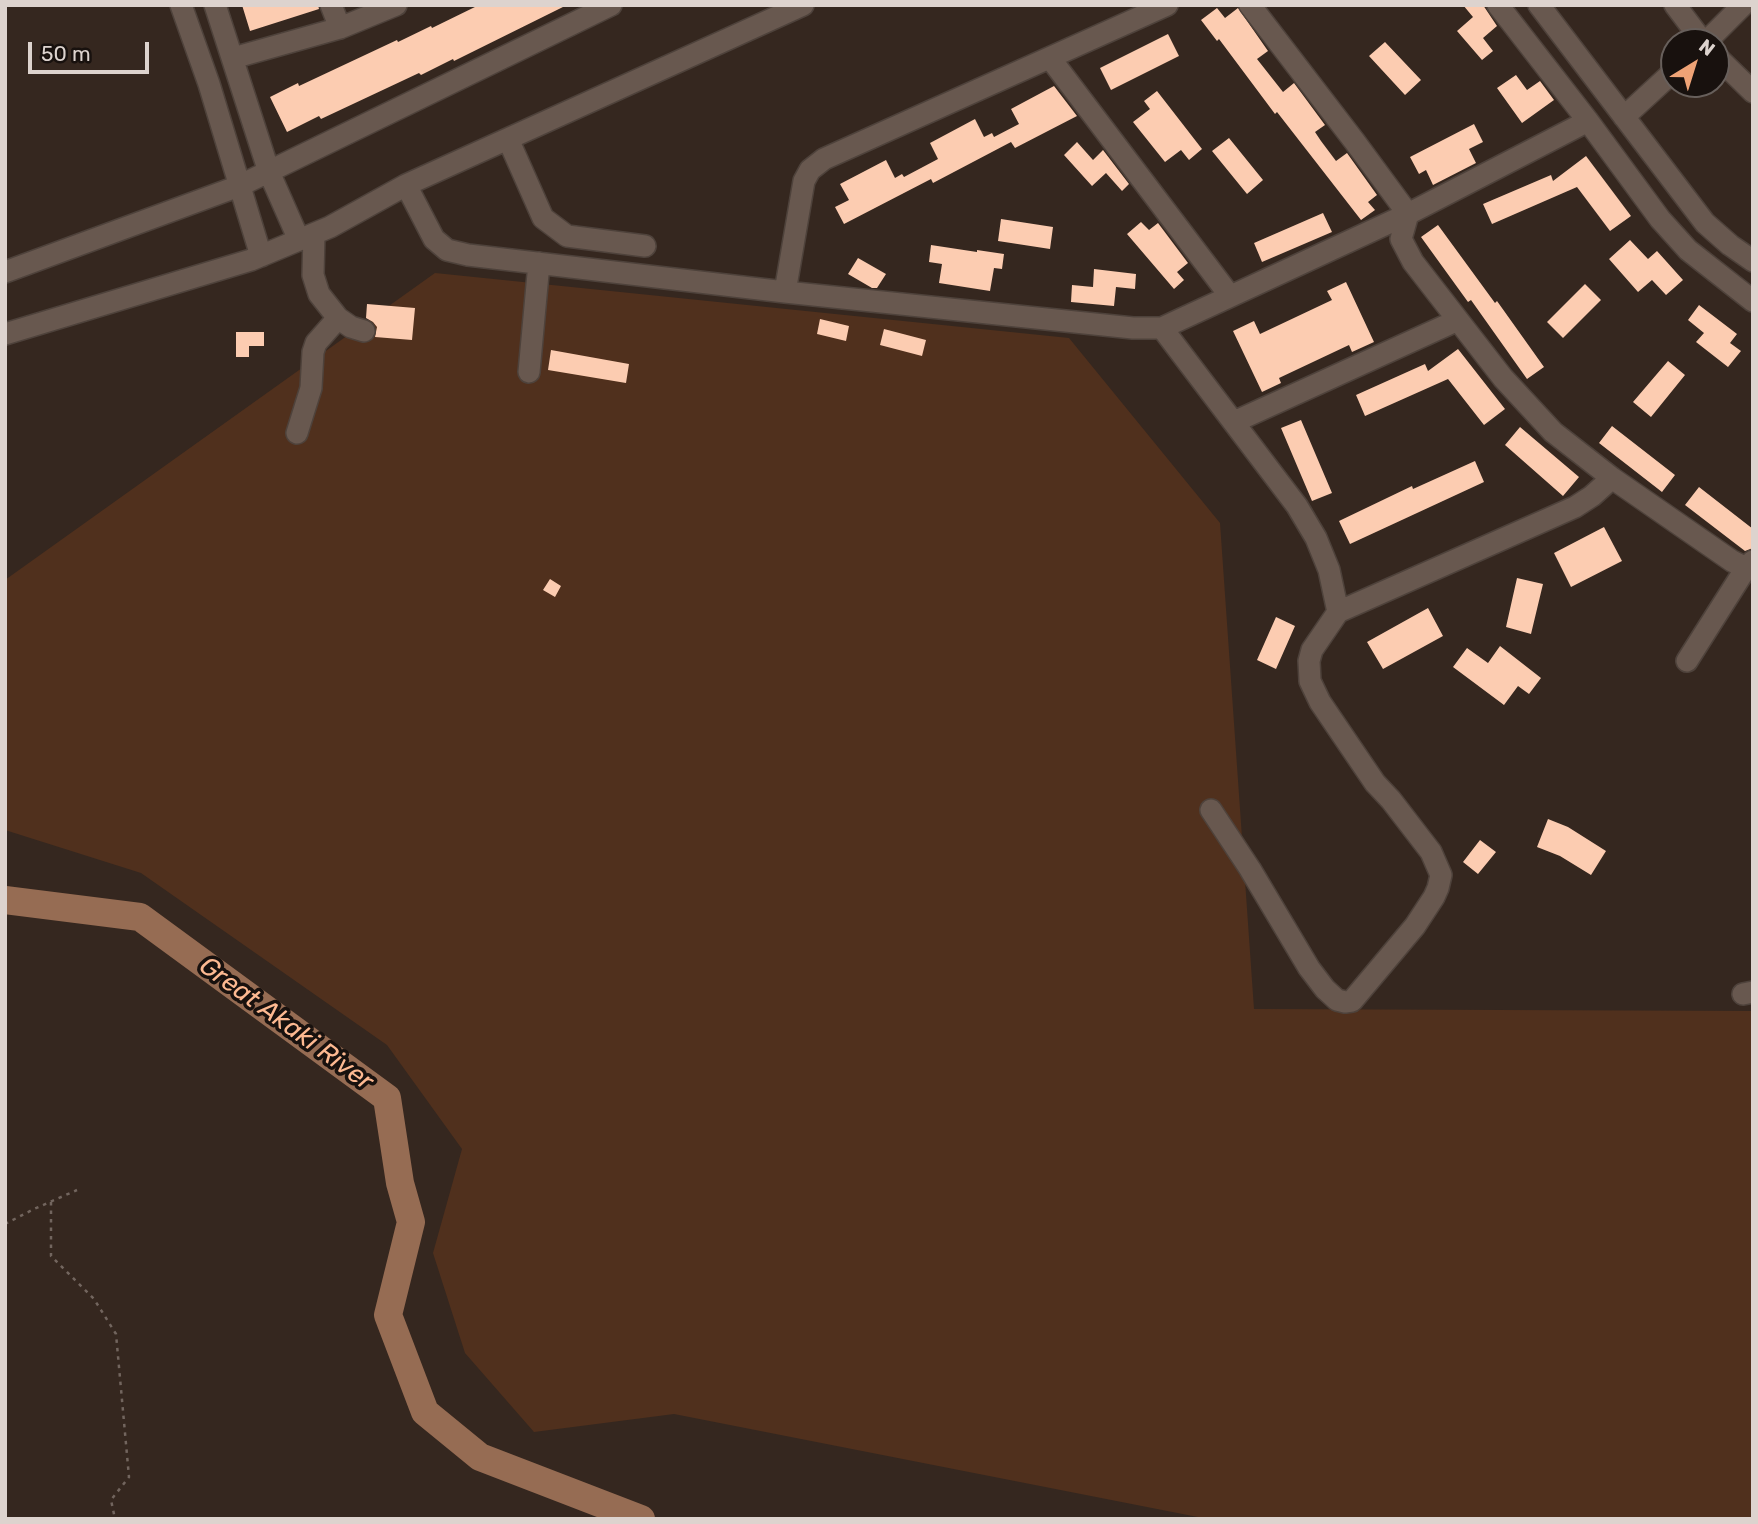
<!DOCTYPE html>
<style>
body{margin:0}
#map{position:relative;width:1758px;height:1524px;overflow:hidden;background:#35271f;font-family:Rubik,sans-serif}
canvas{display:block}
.frame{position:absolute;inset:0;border:7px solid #ddd3ce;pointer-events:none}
.north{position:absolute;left:1660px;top:28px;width:70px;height:70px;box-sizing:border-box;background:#18110e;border:2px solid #675f5b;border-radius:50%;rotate:38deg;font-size:19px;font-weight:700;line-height:28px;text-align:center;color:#ddd3ce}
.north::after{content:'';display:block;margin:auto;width:24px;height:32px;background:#efa376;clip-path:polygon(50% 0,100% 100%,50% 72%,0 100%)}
.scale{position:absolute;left:28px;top:42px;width:121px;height:32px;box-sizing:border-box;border:4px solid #ddd3ce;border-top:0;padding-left:9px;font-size:21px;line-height:24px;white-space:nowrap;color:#ddd3ce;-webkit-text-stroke:5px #18110e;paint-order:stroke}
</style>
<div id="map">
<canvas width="1758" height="1524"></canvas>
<div class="frame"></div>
<div class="north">N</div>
<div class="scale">50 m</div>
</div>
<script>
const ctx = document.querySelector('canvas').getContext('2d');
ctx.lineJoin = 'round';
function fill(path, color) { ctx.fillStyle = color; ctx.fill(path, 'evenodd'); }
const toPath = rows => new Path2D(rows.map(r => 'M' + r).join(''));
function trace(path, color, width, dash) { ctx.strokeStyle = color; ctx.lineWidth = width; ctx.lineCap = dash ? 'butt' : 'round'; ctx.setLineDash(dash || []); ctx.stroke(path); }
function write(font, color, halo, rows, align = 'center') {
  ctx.font = font + ' Rubik,sans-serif'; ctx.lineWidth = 7; ctx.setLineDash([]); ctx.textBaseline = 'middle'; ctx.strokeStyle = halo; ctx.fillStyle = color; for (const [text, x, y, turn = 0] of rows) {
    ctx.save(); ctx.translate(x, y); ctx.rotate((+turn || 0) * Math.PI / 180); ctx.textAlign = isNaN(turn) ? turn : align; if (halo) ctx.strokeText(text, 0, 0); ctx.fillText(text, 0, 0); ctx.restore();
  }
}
fill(toPath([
 [435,273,1069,338,1220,523,1254,1009,1753,1011,1753,1519,1208,1519,674,1414,534,1432,465,1353,433,1253,462,1149,387,1045,141,873,5,830,5,580]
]), '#50301d');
trace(toPath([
 [5,900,140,917,387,1098,400,1183,411,1222,388,1315,425,1412,480,1457,641,1519]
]), '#966c53', 28);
fill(toPath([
 [242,5,318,5,319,9,250,31],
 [479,5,567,5,454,61,453,59,421,75,419,73,321,119,319,116,287,132,270,97,298,83,299,86,397,40,398,42,431,26,432,28],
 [1463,5,1483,5,1497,26,1483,38,1493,51,1482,60,1457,31,1473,17],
 [1217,8,1225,18,1238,8,1268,51,1257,59,1283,92,1294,83,1325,125,1315,132,1321,141,1336,161,1347,153,1377,195,1368,202,1375,210,1361,220,1277,112,1275,114,1219,39,1217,41,1201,20],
 [1168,34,1179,56,1111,90,1100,68],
 [1385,42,1421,80,1405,95,1369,56],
 [1516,75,1527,90,1540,81,1554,100,1522,123,1497,88],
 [1054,86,1077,116,1015,148,1011,142,933,183,931,179,844,224,835,207,849,200,840,184,886,160,895,178,902,174,904,177,938,159,930,143,975,119,984,137,992,133,994,137,1019,124,1011,109],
 [1157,91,1202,149,1189,160,1181,150,1165,162,1133,122,1150,109,1144,101],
 [1474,124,1483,142,1469,149,1476,163,1433,185,1426,170,1419,174,1410,157],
 [1229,138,1263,180,1247,194,1212,151],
 [1077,142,1093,160,1103,150,1129,184,1122,191,1106,173,1092,186,1064,155],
 [1586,156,1631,216,1610,231,1577,187,1492,224,1483,204,1551,175,1553,181],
 [1323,213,1332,232,1262,262,1254,243],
 [1001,219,1053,227,1050,249,998,241],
 [1141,222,1149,230,1158,223,1188,263,1177,272,1184,280,1174,289,1127,234],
 [1438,225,1495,303,1497,301,1544,367,1527,379,1471,300,1468,302,1421,237],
 [1630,240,1648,259,1657,251,1683,280,1666,295,1652,280,1638,292,1609,259],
 [931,245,977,252,977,250,1004,254,1002,269,994,268,990,291,939,283,942,264,929,262],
 [858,258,886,274,877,288,872,288,848,274],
 [1094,269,1136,274,1135,289,1116,287,1114,306,1071,302,1072,285,1093,287],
 [1346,282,1374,342,1352,352,1349,345,1279,378,1281,383,1262,392,1233,331,1254,321,1260,334,1332,300,1327,291],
 [1585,284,1601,300,1563,338,1547,322],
 [367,304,415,308,412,340,375,337,377,327,373,322,366,318],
 [1699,305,1737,334,1730,343,1741,351,1728,367,1696,342,1704,333,1688,320],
 [820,319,849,326,846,341,817,334],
 [884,329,926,340,922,356,880,345],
 [236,332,264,332,264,346,249,346,249,357,236,357],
 [1458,349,1505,409,1484,425,1448,379,1365,416,1356,395,1425,364,1428,371],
 [551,350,629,364,626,383,548,370],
 [1668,361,1685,375,1651,417,1633,402],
 [1301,420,1332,493,1312,501,1281,428],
 [1612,426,1675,475,1662,492,1599,443],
 [1520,427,1579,477,1563,496,1505,445],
 [1475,461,1484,482,1350,544,1339,521,1412,486,1413,489],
 [1699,487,1753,529,1753,548,1745,551,1685,505],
 [1604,527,1622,561,1571,587,1554,553],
 [1517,578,1543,584,1531,634,1506,627],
 [550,579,561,586,555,597,543,590],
 [1428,608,1443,636,1383,669,1367,642],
 [1276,617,1295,626,1276,669,1257,660],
 [1500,646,1541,678,1529,694,1518,686,1504,705,1453,667,1467,648,1488,663],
 [1548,819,1568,827,1606,851,1591,875,1560,856,1537,847],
 [1480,840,1496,852,1478,874,1463,862]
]), '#fcccb1');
const minor = toPath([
 [181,5,209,84,261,256],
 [215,5,269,172,299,240],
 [331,5,340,28],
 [1250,5,1355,142,1408,214,1401,239,1413,262,1503,378,1553,432,1612,478,1732,561,1746,568,1753,561],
 [1498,5,1588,121,1660,219,1688,250,1753,301],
 [1539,5,1705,223,1730,245,1753,261],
 [1675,5,1703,42],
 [1706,42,1743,5],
 [1716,56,1753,92],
 [233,58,340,28,396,5],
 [1050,58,1230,296],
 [1624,117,1674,71],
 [508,139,543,218,567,236,645,246],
 [406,185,434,239,447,250,468,255,785,292,1133,328,1162,328,1408,214,1588,121],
 [314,234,313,275,319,294,338,318,351,327,364,331],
 [5,272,239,186,611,5],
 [785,292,804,181,810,170,824,159,1167,5],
 [1162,328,1297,506,1316,538,1329,570,1338,612],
 [5,334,251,260,330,227,406,185,803,5],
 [529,372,539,263],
 [1234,422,1458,320],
 [297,433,311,388,313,352,316,343,338,318],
 [1687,661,1746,568],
 [1211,810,1250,869,1309,968,1325,989,1337,1000,1345,1002,1352,1001,1415,926,1434,897,1438,888,1441,875,1431,852,1391,800,1375,783,1320,702,1310,681,1309,661,1312,650,1338,612,1575,507,1592,496,1612,478],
 [1743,994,1753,992]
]);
trace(minor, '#4e423b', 24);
trace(toPath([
 [51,1202,51,1256,94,1299,116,1334,129,1477,111,1500,115,1519],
 [5,1224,34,1209,77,1190]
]), '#72655e', 2.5, [3.5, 5]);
trace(minor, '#68584f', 21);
write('italic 26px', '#fdb991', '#18110e', [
 ["Great Akaki River",286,1024,36]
]);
</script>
